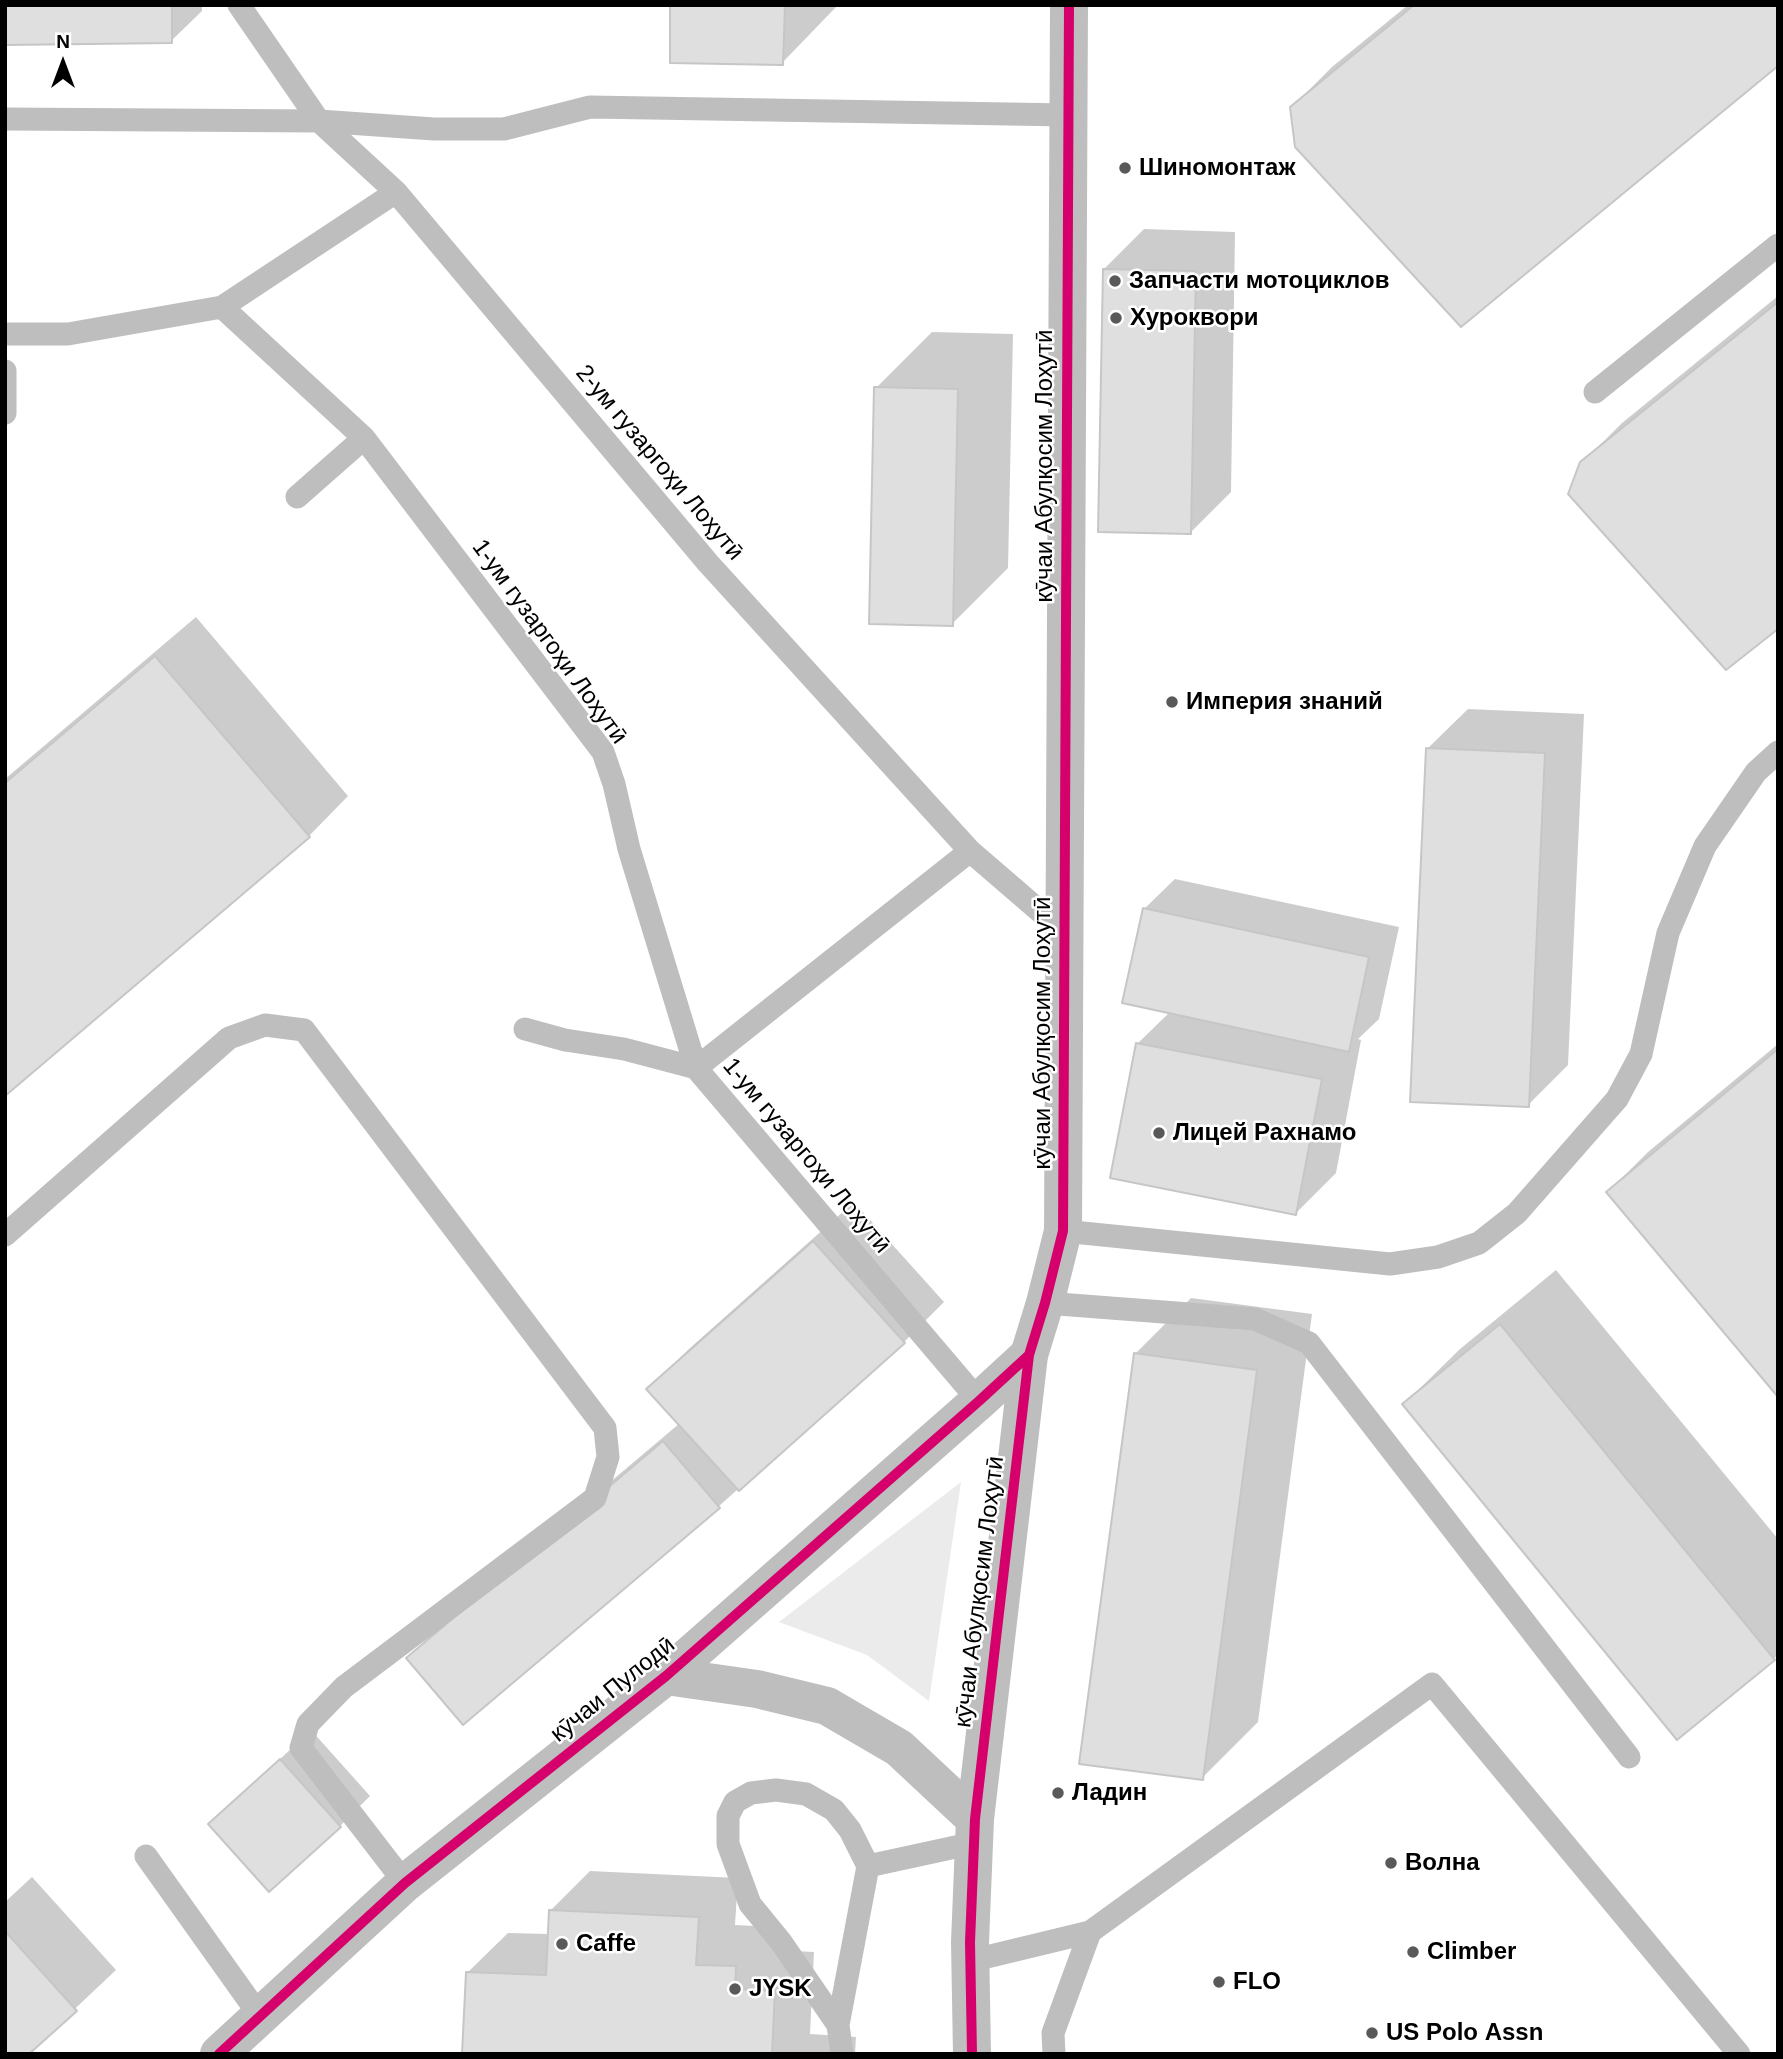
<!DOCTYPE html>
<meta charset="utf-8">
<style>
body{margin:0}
#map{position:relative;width:1783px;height:2059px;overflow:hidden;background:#fff;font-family:Arial,sans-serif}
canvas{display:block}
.frame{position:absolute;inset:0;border:7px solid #000;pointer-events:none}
.north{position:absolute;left:28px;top:28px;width:70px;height:70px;-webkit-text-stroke:5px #fff;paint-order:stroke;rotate:0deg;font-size:19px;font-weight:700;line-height:28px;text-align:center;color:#000}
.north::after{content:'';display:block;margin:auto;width:24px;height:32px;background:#000;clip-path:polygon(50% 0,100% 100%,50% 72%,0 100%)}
</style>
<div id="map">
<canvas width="1783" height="2059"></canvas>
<div class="frame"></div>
<div class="north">N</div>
</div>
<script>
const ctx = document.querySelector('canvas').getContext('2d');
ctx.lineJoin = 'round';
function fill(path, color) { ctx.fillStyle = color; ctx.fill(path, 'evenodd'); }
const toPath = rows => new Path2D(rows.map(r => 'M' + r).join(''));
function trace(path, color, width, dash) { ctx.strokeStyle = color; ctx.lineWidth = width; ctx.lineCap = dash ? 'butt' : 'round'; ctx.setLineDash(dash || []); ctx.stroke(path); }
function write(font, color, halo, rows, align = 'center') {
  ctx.font = font + ' Arial,sans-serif'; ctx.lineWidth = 5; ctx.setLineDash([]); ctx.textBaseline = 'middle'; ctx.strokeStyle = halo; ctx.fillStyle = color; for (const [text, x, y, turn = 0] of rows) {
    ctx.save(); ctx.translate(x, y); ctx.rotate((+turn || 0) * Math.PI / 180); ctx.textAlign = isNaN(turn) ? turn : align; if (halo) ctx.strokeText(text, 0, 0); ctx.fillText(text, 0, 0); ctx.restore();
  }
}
fill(toPath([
 [961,1482,929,1701,867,1655,779,1622]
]), '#ebebeb');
fill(toPath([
 [5,5,202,5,202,11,171,41],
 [672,5,838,5,782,63],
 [1408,5,1778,5,1292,107,1332,67],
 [1144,229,1235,232,1231,492,1191,532,1104,269],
 [1778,296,1778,627,1582,463,1622,423],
 [932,332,1013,334,1008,568,952,624,876,388],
 [196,617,348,796,309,836,5,1093,5,779],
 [1468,709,1584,714,1568,1065,1528,1105,1428,748],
 [1175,879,1399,927,1379,1019,1358,1039,1361,1040,1336,1173,1296,1213,1137,1044,1170,1012,1144,909],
 [1778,1044,1778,1395,1608,1192,1648,1152],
 [854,1202,944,1302,904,1342,719,1506,463,1722,408,1658,448,1619,680,1423,649,1389,689,1349],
 [1556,1270,1778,1539,1778,1655,1678,1737,1404,1404,1460,1349],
 [1191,1298,1312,1314,1258,1722,1202,1778,1135,1354],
 [311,1730,370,1796,340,1826,211,1824],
 [590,1871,738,1878,735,1925,775,1927,774,1950,814,1952,810,2034,856,2037,855,2054,464,2054,468,1972,508,1933,549,1934,550,1911],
 [32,1877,116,1970,27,2054,5,2054,5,1902]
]), '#0003');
const building = toPath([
 [5,5,172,5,172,43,5,45,5,5],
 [670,5,785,5,783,65,670,63,670,5],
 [1414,5,1778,5,1778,66,1461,327,1295,147,1290,107,1414,5],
 [1103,269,1196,271,1191,534,1098,532,1103,269],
 [1778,302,1778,629,1726,670,1568,494,1580,462,1778,302],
 [874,387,958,389,953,626,869,624,874,387],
 [155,656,310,837,5,1096,5,783,155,656],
 [1426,748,1545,753,1529,1107,1410,1102,1426,748],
 [1143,908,1369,957,1349,1052,1122,1003,1143,908],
 [1136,1043,1322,1079,1296,1215,1110,1178,1136,1043],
 [1778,1049,1778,1397,1606,1192,1778,1049],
 [813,1241,905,1343,739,1491,646,1389,813,1241],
 [1500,1324,1775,1660,1677,1740,1402,1404,1500,1324],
 [1134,1353,1257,1370,1203,1780,1079,1764,1134,1353],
 [663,1441,720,1508,463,1725,406,1658,663,1441],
 [280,1759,341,1827,269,1892,208,1824,280,1759],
 [549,1910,699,1917,696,1965,736,1966,735,1989,775,1991,772,2054,462,2054,466,1972,546,1975,549,1910],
 [5,1931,77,2011,29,2054,5,2054,5,1931]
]);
fill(building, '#dfdfdf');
trace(building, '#c6c6c6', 2);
trace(toPath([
 [239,5,319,121,396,192,708,563,970,851,1064,932],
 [5,119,319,121,434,129,504,129,590,107,1068,115],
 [396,192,222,307,364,438,603,752,614,784,629,849,696,1068,979,1401],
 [5,334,68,334,222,307],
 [5,371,5,413],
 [1595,392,1778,245],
 [297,497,364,438],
 [525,1029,565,1040,624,1049,696,1068,970,851],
 [1063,1231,1390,1264,1438,1257,1479,1243,1517,1213,1617,1099,1641,1054,1668,933,1705,846,1756,772,1778,752],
 [5,1235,229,1038,265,1025,304,1030,605,1428,608,1457,595,1498,344,1687,308,1724,301,1748,405,1883],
 [1045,1303,1255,1319,1309,1343,1629,1757],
 [146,1856,260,2016],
 [868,1866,974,1843],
 [970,1961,1090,1932,1432,1684,1739,2054],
 [838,2025,781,1942,750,1904,728,1844,728,1816,735,1802,751,1793,776,1790,806,1794,834,1810,850,1830,868,1866,838,2025,842,2054],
 [1054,2054,1053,2033,1090,1932]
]), '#bebebe', 23);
trace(toPath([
 [666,1676,757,1689,827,1706,899,1748,975,1819],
 [219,2054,405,1883,666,1676,979,1401,1029,1355]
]), '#bebebe', 38);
trace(toPath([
 [972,2054,970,1942,975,1819,1029,1355,1045,1303,1063,1231,1069,5]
]), '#bebebe', 38);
trace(toPath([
 [219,2054,405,1883,666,1676,979,1401,1029,1355],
 [972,2054,970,1942,975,1819,1029,1355,1045,1303,1063,1231,1069,5]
]), '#d6006c', 10);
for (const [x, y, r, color] of [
 [1125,168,7,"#595959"],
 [1115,281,7,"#595959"],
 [1116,318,7,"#595959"],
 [1172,702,7,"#595959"],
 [1159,1133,7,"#595959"],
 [1058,1793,7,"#595959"],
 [1391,1863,7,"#595959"],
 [562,1944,7,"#595959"],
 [1413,1952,7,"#595959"],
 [1219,1982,7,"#595959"],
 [735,1989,7,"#595959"],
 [1372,2033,7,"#595959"]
]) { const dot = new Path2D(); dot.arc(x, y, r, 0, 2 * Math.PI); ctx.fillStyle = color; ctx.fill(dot); trace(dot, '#fff', 2.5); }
write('bold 24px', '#000', '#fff', [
 ["Шиномонтаж",1139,168],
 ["Запчасти мотоциклов",1129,281],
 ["Хуроквори",1130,318],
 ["Империя знаний",1186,702],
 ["Лицей Рахнамо",1173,1133],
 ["Ладин",1072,1793],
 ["Волна",1405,1863],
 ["Caffe",576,1944],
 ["Climber",1427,1952],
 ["FLO",1233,1982],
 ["JYSK",749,1989],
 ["US Polo Assn",1386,2033]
], 'left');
write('24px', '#000', '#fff', [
 ["2-ум гузаргоҳи Лоҳутӣ",659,463,50],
 ["кӯчаи Абулқосим Лоҳутӣ",1045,466,-90],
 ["1-ум гузаргоҳи Лоҳутӣ",549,642,54],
 ["кӯчаи Абулқосим Лоҳутӣ",1043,1033,-90],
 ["1-ум гузаргоҳи Лоҳутӣ",806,1156,50],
 ["кӯчаи Абулқосим Лоҳутӣ",980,1592,-83],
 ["кӯчаи Пулодӣ",613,1690,-39]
]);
</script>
